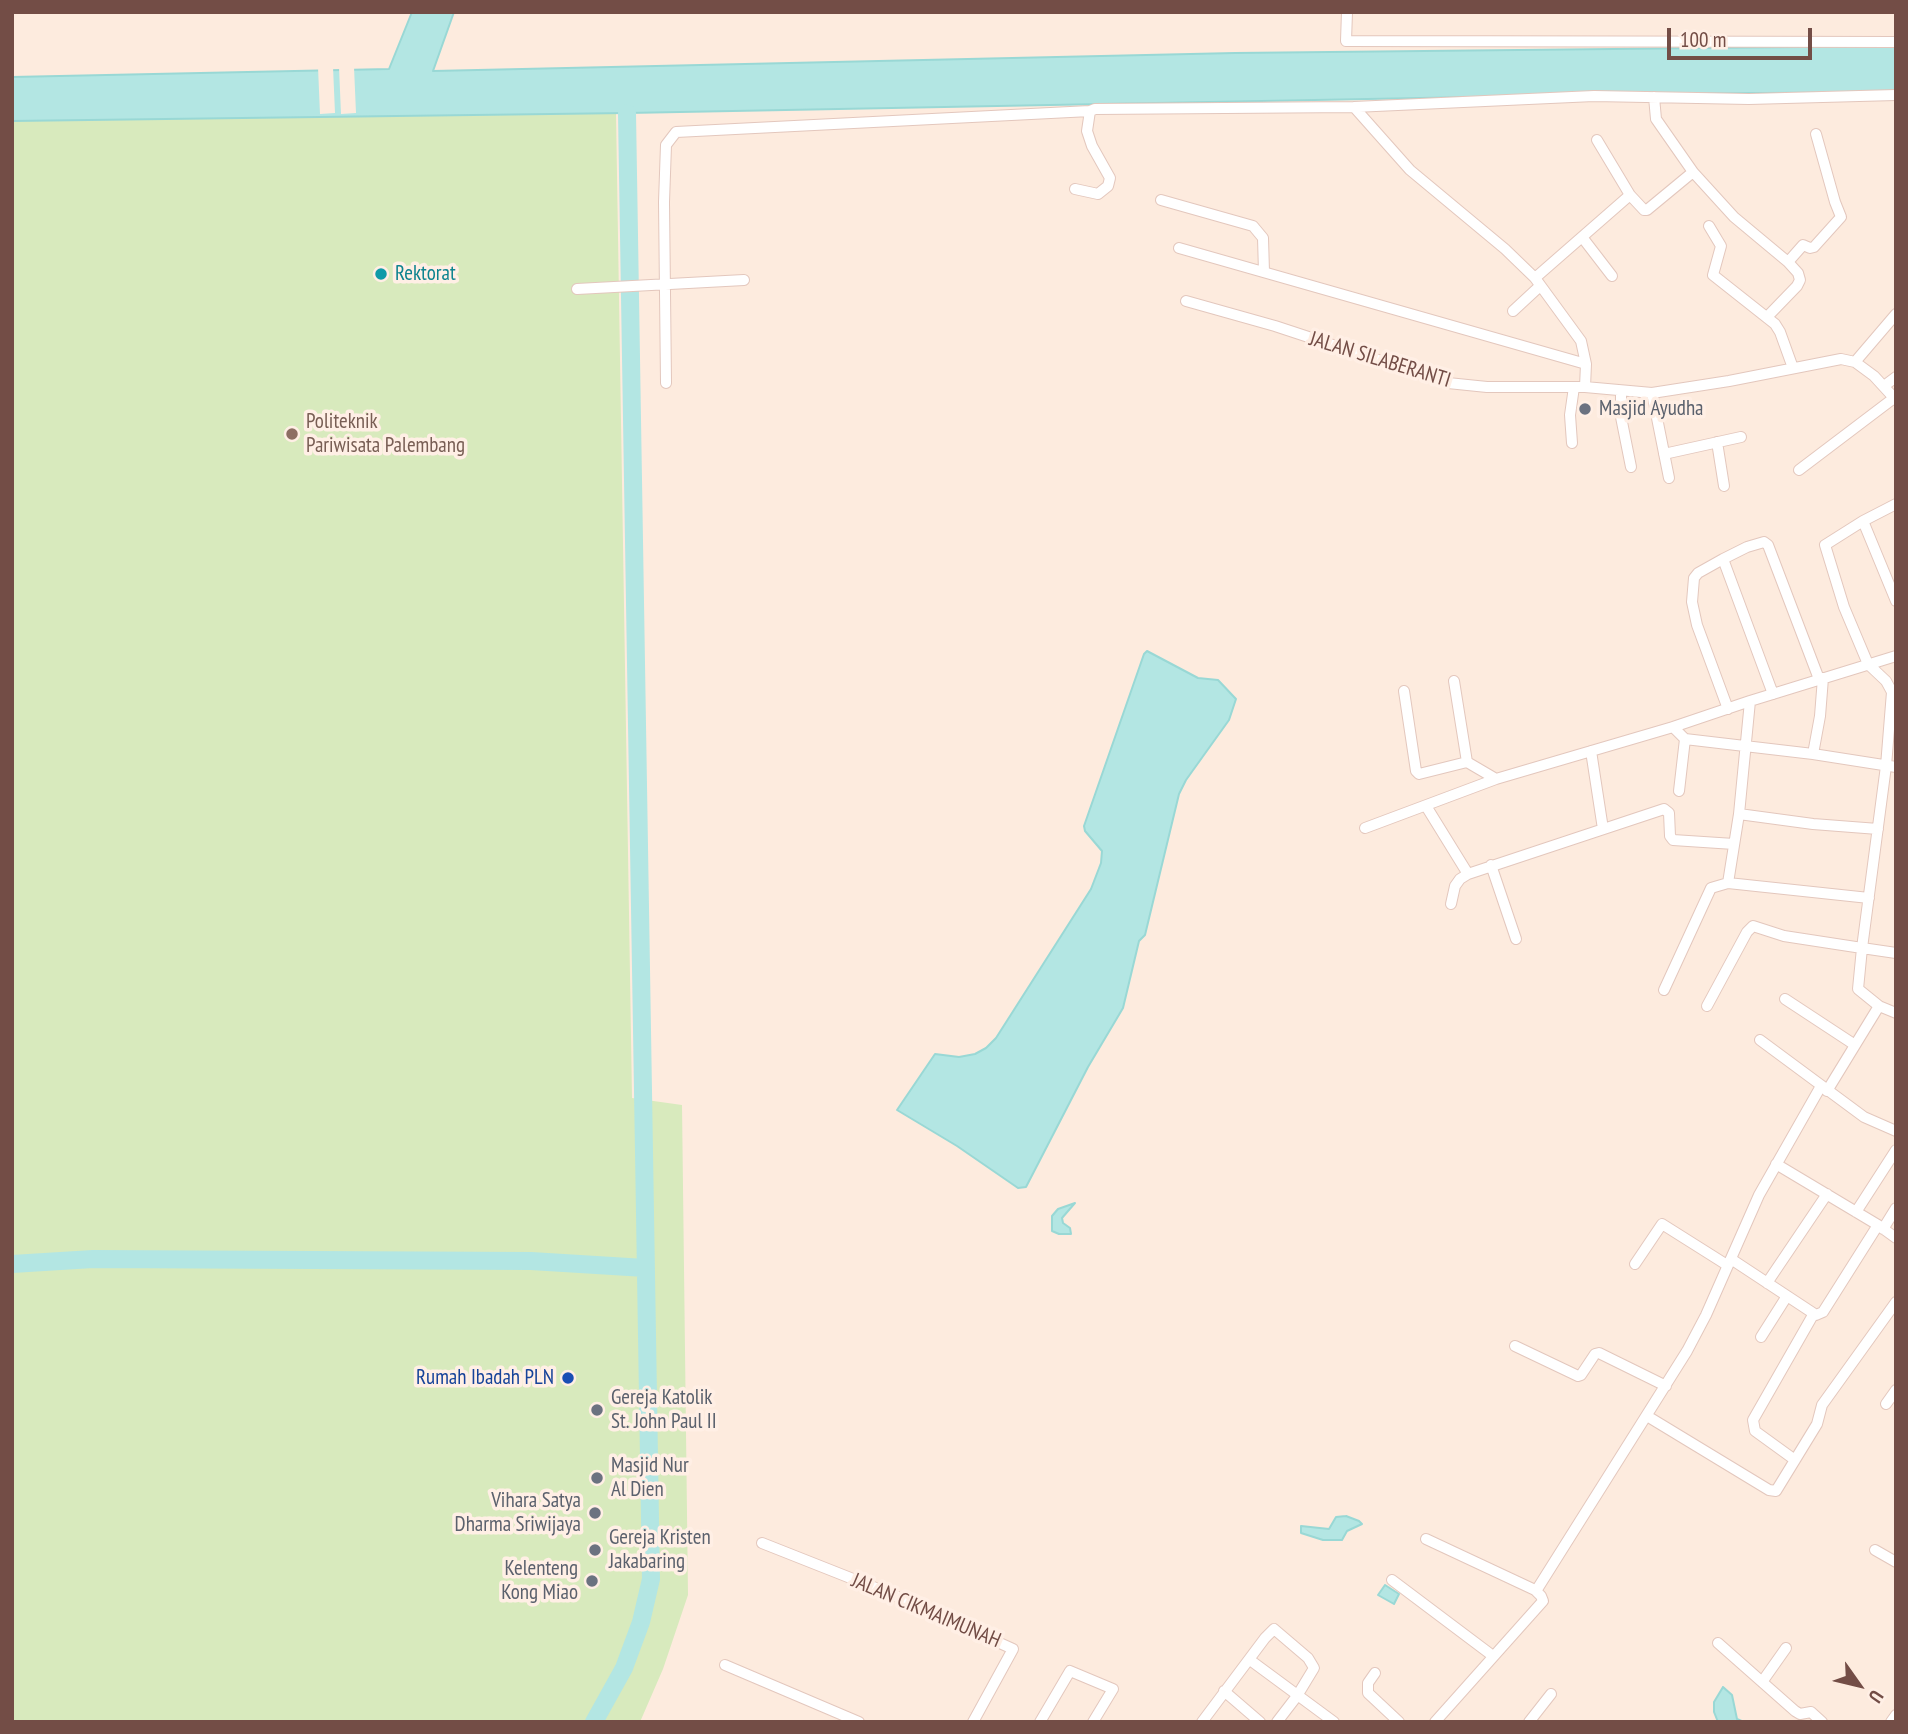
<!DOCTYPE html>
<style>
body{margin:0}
#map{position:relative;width:1908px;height:1734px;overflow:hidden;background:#fdebde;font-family:"PT Sans Narrow",sans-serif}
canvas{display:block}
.frame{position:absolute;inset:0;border:14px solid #734d46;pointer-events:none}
.north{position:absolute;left:1824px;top:1650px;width:70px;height:70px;-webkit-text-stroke:5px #ffefe5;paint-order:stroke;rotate:124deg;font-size:19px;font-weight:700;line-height:28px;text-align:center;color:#734d46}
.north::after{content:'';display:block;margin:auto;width:24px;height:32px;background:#734d46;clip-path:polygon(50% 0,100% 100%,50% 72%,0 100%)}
.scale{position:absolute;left:1667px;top:28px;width:145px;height:32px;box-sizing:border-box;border:4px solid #734d46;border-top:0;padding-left:9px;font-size:21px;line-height:24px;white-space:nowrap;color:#734d46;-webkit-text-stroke:5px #ffefe5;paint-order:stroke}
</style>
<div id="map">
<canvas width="1908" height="1734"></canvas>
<div class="frame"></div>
<div class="north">U</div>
<div class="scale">100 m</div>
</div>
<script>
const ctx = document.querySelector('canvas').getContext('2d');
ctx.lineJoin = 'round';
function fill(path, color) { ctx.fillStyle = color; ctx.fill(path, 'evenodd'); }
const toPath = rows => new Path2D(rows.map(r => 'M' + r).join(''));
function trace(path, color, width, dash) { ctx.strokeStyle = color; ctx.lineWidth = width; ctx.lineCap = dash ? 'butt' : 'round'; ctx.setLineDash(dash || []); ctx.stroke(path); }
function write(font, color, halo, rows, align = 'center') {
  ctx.font = font + ' "PT Sans Narrow",sans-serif'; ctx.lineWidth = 7; ctx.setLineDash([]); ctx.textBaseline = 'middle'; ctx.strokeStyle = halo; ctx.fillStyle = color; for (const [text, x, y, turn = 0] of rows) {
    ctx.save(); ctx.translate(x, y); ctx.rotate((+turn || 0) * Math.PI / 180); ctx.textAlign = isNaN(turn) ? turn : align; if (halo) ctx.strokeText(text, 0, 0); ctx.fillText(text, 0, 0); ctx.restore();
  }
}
fill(toPath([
 [616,113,632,1098,682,1105,688,1595,663,1669,640,1722,12,1722,12,121]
]), '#d8eabd');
const water = toPath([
 [412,12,454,12,433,71,1235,53,1896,46,1896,92,1632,94,627,113,12,121,12,77,389,69,412,12],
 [1147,651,1198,678,1218,680,1236,699,1229,720,1186,780,1179,794,1145,935,1139,941,1123,1008,1088,1067,1026,1187,1018,1188,957,1146,897,1110,935,1054,959,1057,975,1054,986,1048,996,1038,1091,889,1101,863,1102,851,1085,831,1084,826,1144,654,1147,651],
 [1075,1203,1062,1218,1063,1223,1070,1228,1071,1234,1059,1234,1052,1231,1052,1216,1058,1209,1075,1203],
 [1346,1516,1359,1521,1362,1524,1347,1531,1342,1540,1323,1540,1301,1533,1301,1526,1329,1529,1336,1517,1346,1516],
 [1385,1585,1399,1594,1394,1604,1378,1595,1385,1585],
 [1723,1687,1732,1695,1737,1719,1744,1722,1718,1722,1714,1712,1714,1702,1723,1687]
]);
fill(water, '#b3e6e3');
trace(water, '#99d8d5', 2);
fill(toPath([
 [318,67,333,67,335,113,320,114],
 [339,67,354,67,356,113,341,114]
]), '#fdebde');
trace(toPath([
 [12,1264,93,1259,531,1261,645,1268],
 [594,1722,624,1668,641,1622,651,1579,627,113]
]), '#b3e6e3', 18);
const minor = toPath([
 [1347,12,1346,41,1896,42],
 [1354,107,1594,96,1749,99,1896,95],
 [1597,140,1630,195],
 [1693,172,1734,217,1788,262,1798,273,1800,280,1797,286,1767,317],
 [1075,189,1098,194,1108,186,1110,178,1092,146,1087,131,1090,111],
 [1161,200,1253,226,1263,238,1264,272],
 [1709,226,1721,246,1713,275,1775,324,1780,332,1793,368],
 [1582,237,1612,276],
 [1179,248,1586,364],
 [1788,262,1803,245,1810,248,1814,247,1841,217,1835,202,1816,134],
 [1535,278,1630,195,1644,210,1647,210,1693,172,1656,119,1654,97],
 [577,289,744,280],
 [1186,301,1275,326,1448,383,1487,387,1585,387,1652,393,1729,381,1841,359,1855,362,1874,376,1896,400],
 [1513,311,1540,286],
 [1855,362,1896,314],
 [666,383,664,202,666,145,676,132,1090,111,1095,109,1354,107,1410,170,1505,249,1535,278,1581,341,1586,364,1585,387],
 [1884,386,1896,377],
 [1621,391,1621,417,1631,467],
 [1652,393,1669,478],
 [1717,442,1724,486],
 [1572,443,1570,415,1574,387],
 [1664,454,1741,437],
 [1799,470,1894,398],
 [1896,504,1863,521,1825,545,1844,607,1868,664,1886,681,1892,692,1886,766,1862,948,1896,953],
 [1863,521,1896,601],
 [1723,559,1747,547,1764,542,1768,545,1819,679],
 [1454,681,1467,762],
 [1404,691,1416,771,1419,774,1467,762,1496,779,1673,727,1750,701],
 [1728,709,1697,625,1692,602,1694,578,1698,573,1723,559,1773,694],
 [1673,727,1685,739,1813,754,1896,767],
 [1591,751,1603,829],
 [1813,754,1820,716,1823,678],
 [1679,791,1685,739],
 [1426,806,1468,874],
 [1739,814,1728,883,1869,898],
 [1365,828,1496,779],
 [1878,829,1813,824,1739,814,1750,701,1896,656],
 [1491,865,1516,939],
 [1451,904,1455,886,1460,879,1468,874,1664,809,1669,813,1670,836,1673,840,1734,844],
 [1664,990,1711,888,1728,883],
 [1785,999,1855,1045],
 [1707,1006,1747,932,1753,926,1784,936,1862,948,1858,989,1879,1006],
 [1760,1040,1864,1117,1896,1131],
 [1827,1091,1879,1006,1896,1013],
 [1776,1164,1878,1225,1896,1238],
 [1856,1212,1896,1150],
 [1883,1229,1896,1208],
 [1731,1259,1816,1315,1823,1312,1878,1225],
 [1635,1264,1662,1224,1727,1265],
 [1767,1283,1827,1194],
 [1761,1337,1787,1296],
 [1515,1346,1578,1376,1581,1375,1595,1354,1599,1353,1666,1386],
 [1886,1404,1896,1390],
 [1647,1416,1769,1490,1776,1491,1817,1424,1822,1405,1896,1302],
 [1795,1460,1755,1431,1753,1420,1813,1315],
 [1426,1539,1535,1590,1541,1596,1543,1601,1435,1722],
 [762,1543,891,1594,1013,1649,973,1722],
 [1875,1550,1896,1562],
 [1392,1580,1493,1656],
 [1536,1591,1687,1351,1706,1315,1759,1195,1821,1086],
 [1718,1643,1795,1711,1800,1714,1811,1712,1822,1722],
 [1250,1660,1334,1722],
 [725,1665,859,1722],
 [1375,1673,1368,1683,1368,1693,1399,1722],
 [1762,1682,1786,1648],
 [1224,1691,1260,1722],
 [1040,1722,1070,1671,1113,1689,1093,1722],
 [1202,1722,1265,1638,1274,1629,1308,1658,1314,1668,1297,1696,1277,1722],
 [1529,1722,1551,1694],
 [1891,1722,1896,1715]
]);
trace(minor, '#e3c7bd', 12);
trace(minor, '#fff', 10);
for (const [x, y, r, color] of [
 [381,274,7,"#0f9aa8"],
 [1585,409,7,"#6b7280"],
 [292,434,7,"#8d6e63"],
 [568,1378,7,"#1a4fb4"],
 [597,1410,7,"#6b7280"],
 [597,1478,7,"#6b7280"],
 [595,1513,7,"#6b7280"],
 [595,1550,7,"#6b7280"],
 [592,1581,7,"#6b7280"]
]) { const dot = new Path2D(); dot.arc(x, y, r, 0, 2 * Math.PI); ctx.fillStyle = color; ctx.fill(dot); trace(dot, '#ffefe5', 2.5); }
write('21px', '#0d838f', '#ffefe5', [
 ["Rektorat",395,274]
], 'left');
write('21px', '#734d46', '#ffefe5', [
 ["JALAN SILABERANTI",1380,360,17],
 ["JALAN CIKMAIMUNAH",926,1611,23]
]);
write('21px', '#5b616d', '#ffefe5', [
 ["Masjid Ayudha",1599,409],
 ["Gereja Katolik",611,1398],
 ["St. John Paul II",611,1422],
 ["Masjid Nur",611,1466],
 ["Al Dien",611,1490],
 ["Vihara Satya",581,1501,"right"],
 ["Dharma Sriwijaya",581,1525,"right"],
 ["Gereja Kristen",609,1538],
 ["Jakabaring",609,1562],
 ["Kelenteng",578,1569,"right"],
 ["Kong Miao",578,1593,"right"]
], 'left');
write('21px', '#785e54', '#ffefe5', [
 ["Politeknik",306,422],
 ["Pariwisata Palembang",306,446]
], 'left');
write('21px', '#164399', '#ffefe5', [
 ["Rumah Ibadah PLN",554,1378]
], 'right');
</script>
